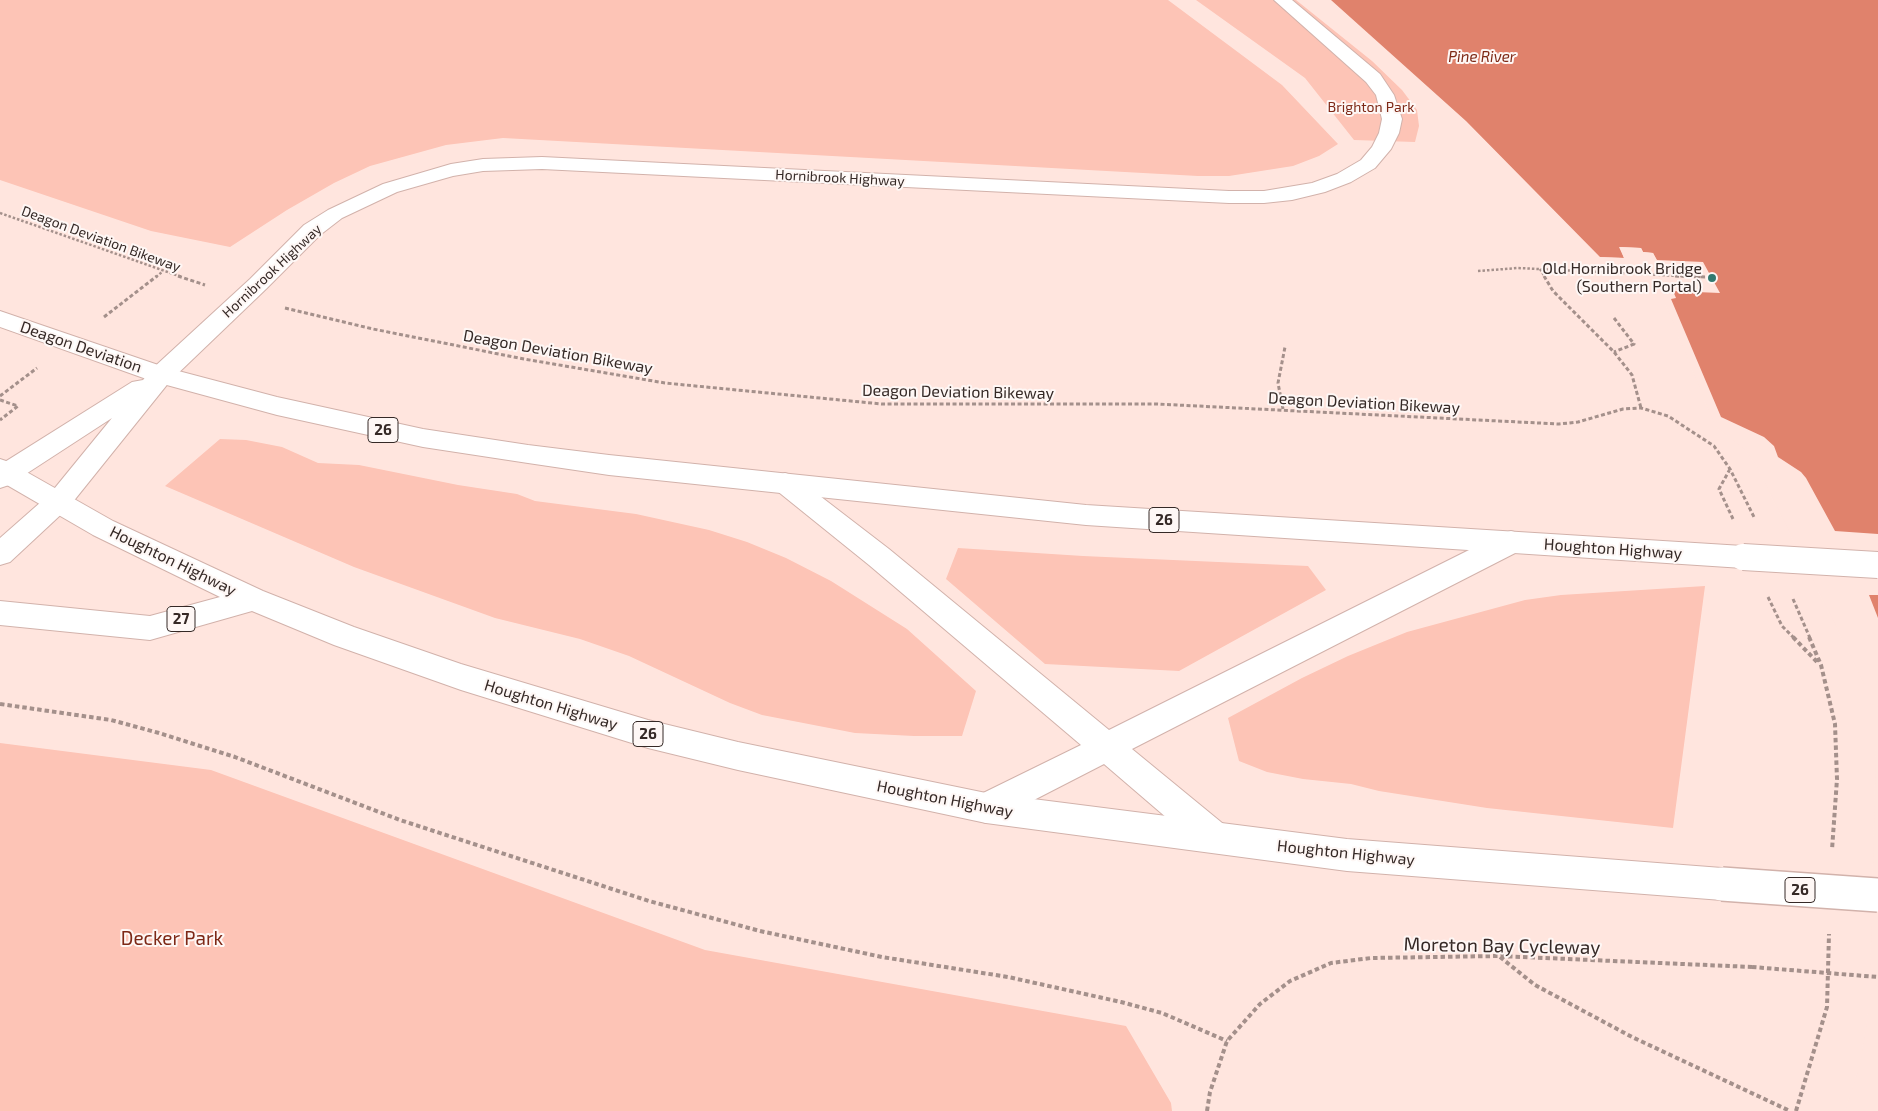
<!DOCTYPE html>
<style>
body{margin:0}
canvas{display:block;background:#ffe5de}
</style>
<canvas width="1878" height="1111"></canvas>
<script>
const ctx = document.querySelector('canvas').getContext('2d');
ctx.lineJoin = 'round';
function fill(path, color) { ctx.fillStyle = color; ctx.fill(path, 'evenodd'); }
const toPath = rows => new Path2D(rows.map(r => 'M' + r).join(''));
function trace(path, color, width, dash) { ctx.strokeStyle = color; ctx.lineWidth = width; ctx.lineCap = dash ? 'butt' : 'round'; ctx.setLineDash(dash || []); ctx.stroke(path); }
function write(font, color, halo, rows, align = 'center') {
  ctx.font = font + ' "Exo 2",sans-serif'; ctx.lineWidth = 4; ctx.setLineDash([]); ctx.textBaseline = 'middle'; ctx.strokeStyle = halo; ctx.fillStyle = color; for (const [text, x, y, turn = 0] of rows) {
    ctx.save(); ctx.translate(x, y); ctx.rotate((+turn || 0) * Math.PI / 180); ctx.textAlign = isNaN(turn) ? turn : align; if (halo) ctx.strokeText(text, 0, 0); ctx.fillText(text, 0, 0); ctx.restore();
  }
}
fill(toPath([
 [0,0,1168,0,1282,85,1338,144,1319,156,1293,166,1229,176,1198,176,503,138,446,145,370,166,334,183,287,210,230,247,151,231,0,180],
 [1196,0,1296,0,1372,61,1402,90,1417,110,1419,126,1415,142,1354,140,1305,78],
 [220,439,246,440,282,447,318,463,359,465,458,485,517,494,535,501,636,514,709,530,747,542,786,558,831,581,907,629,976,691,962,736,914,736,855,733,762,715,730,703,629,656,580,639,495,618,354,567,165,486],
 [958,548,1083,556,1308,566,1326,590,1179,671,1045,664,946,579],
 [1705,586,1673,828,1487,808,1379,791,1351,784,1303,779,1267,772,1239,761,1228,718,1302,678,1348,656,1407,632,1525,600,1561,595],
 [0,743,211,770,705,950,1126,1026,1171,1103,1172,1111,0,1111]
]), '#fdc4b6');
fill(toPath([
 [1331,0,1878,0,1878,704,1867,686,1765,477,1748,449,1717,425,1665,298,1675,298,1653,253,1643,252,1641,248,1620,247,1624,258,1600,257,1466,121]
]), '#e0826c');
fill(toPath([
 [1619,247,1641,248,1643,252,1653,253,1657,260,1703,262,1720,293,1673,291,1676,298,1671,299,1721,417,1764,437,1774,446,1778,457,1801,472,1806,478,1835,531,1878,534,1878,595,1869,595,1878,618,1878,707,1869,703,1865,687,1851,657,1756,465,1746,451,1715,426,1663,298,1664,295,1672,296,1652,256,1642,255,1639,250,1623,249,1627,258,1625,260,1600,259,1596,257,1624,258],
 [1878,743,1878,987,1870,982,1876,745],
 [1872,993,1878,995,1878,1111,1845,1111,1860,1064,1869,1008,1869,995]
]), '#ffe5de');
const minor = toPath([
 [1274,0,1292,0,1380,74,1394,95,1402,119,1399,133,1391,149,1375,168,1351,182,1325,192,1292,200,1264,203,1229,203,542,169,483,171,453,176,397,192,342,218,320,235,266,289,170,381,161,383,152,381,149,375,152,369,250,279,304,225,328,210,383,184,451,164,483,159,542,157,1229,191,1264,191,1312,183,1337,174,1361,160,1372,147,1379,133,1382,119,1376,95,1366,82,1274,0],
 [785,473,794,476,889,549,1109,730,1501,534,1511,531,1521,534,1525,542,1521,550,1132,749,1227,827,1231,838,1227,849,1215,853,1203,849,1104,764,997,819,986,823,975,819,970,808,975,797,1081,745,869,565,776,490,772,483,776,476,785,473]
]);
const major = toPath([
 [161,367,170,369,173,375,170,381,68,508,10,562,0,565,0,538,50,494,112,418,9,485,0,488,0,465,132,382,143,380,152,369,161,367]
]);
const highway = toPath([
 [0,311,167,368,277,397,423,429,528,445,609,455,1086,505,1743,546,1753,549,1757,557,1753,565,1743,568,1086,525,609,475,528,463,423,447,277,415,152,381,0,327,0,311],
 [0,459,9,462,113,521,263,591,354,627,461,664,648,720,738,742,986,793,1347,839,1722,868,1734,872,1739,884,1734,896,1722,900,1347,871,986,823,738,770,648,748,461,690,334,645,252,611,150,640,0,625,0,601,150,616,220,597,93,535,0,481,0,459]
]);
trace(minor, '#d2b2ab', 2);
trace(major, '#d2b2ab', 2);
trace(highway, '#d2b2ab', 2);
trace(toPath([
 [0,213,182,277],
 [1540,269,1545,277],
 [1478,271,1518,268,1701,277],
 [156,277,162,272]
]), '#a4908b', 2.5, [2.5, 2]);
trace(toPath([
 [178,276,205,285],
 [1544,276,1553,291,1614,352,1632,375,1641,408],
 [1675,276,1706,277],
 [285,308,373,329,524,359,665,383,882,404,1157,404,1559,424,1578,422,1623,409,1641,408,1668,416,1714,446,1730,469,1755,519],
 [104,317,157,276],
 [1614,318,1634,344,1614,352],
 [0,396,37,368],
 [0,400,18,406,0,420],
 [1283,409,1278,383,1285,347],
 [1730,469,1719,489,1733,519],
 [1768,597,1782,626,1794,638],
 [1793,599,1810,638]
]), '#a4908b', 3, [4, 2.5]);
trace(toPath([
 [1793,637,1818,663],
 [1809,637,1821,665,1835,724,1837,779,1832,850],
 [0,704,111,720,159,733,235,757,400,820,649,901,760,931,882,957,1008,977,1121,1002,1162,1013,1227,1041],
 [1500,957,1535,985,1632,1037,1790,1111],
 [1207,1111,1210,1092,1227,1041,1260,1004,1290,981,1331,963,1371,958,1499,956,1752,967],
 [1796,1111,1827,1007,1829,934]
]), '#a4908b', 4, [4.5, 3]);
fill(minor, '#fff');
fill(major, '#fff');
fill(highway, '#fff');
const highwayBridgeFar1 = toPath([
 [1743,557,1878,565]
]);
const highwayBridge = toPath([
 [1722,884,1878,895]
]);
trace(highwayBridgeFar1, '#d2b2ab', 28, []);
trace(highwayBridge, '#d2b2ab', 36, []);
trace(toPath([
 [1752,967,1878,977]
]), '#a4908b', 4, [4.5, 3]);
trace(highwayBridgeFar1, '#fff', 26);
trace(highwayBridge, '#fff', 33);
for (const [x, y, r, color] of [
 [1712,278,5,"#32796f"]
]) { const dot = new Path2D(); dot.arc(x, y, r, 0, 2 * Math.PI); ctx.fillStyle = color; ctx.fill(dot); trace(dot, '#fef7f5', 2); }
write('14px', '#7d2816', '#fef7f5', [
 ["Brighton Park",1371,107]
]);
write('14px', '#352926', '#fef7f5', [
 ["Hornibrook Highway",840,178,3],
 ["Deagon Deviation Bikeway",101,239,20],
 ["Hornibrook Highway",272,271,-43]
]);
write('italic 15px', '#7e2a17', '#fef7f5', [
 ["Pine River",1482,57]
]);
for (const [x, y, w] of [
 [383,430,30],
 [1164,520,30],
 [181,619,28],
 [648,734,30],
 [1800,890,30]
]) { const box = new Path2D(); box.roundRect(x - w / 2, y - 12.5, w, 25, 4); ctx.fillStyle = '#fef7f5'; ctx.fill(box); trace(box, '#352926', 1); }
write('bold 15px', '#352926', null, [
 ["26",383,430],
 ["26",1164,520],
 ["27",181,619],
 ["26",648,734],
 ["26",1800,890]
]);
write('16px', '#352926', '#fef7f5', [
 ["Old Hornibrook Bridge",1702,269],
 ["(Southern Portal)",1702,287]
], 'right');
write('16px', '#352926', '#fef7f5', [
 ["Deagon Deviation",81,347,19],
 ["Deagon Deviation Bikeway",558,352,10],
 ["Deagon Deviation Bikeway",958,392,1],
 ["Deagon Deviation Bikeway",1364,403,3],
 ["Houghton Highway",1613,549,4],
 ["Houghton Highway",173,561,26],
 ["Houghton Highway",551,705,17],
 ["Houghton Highway",945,799,11],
 ["Houghton Highway",1346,853,6]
]);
write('19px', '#7d2816', '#fef7f5', [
 ["Decker Park",172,939]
]);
write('19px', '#352926', '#fef7f5', [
 ["Moreton Bay Cycleway",1502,946,1]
]);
</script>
